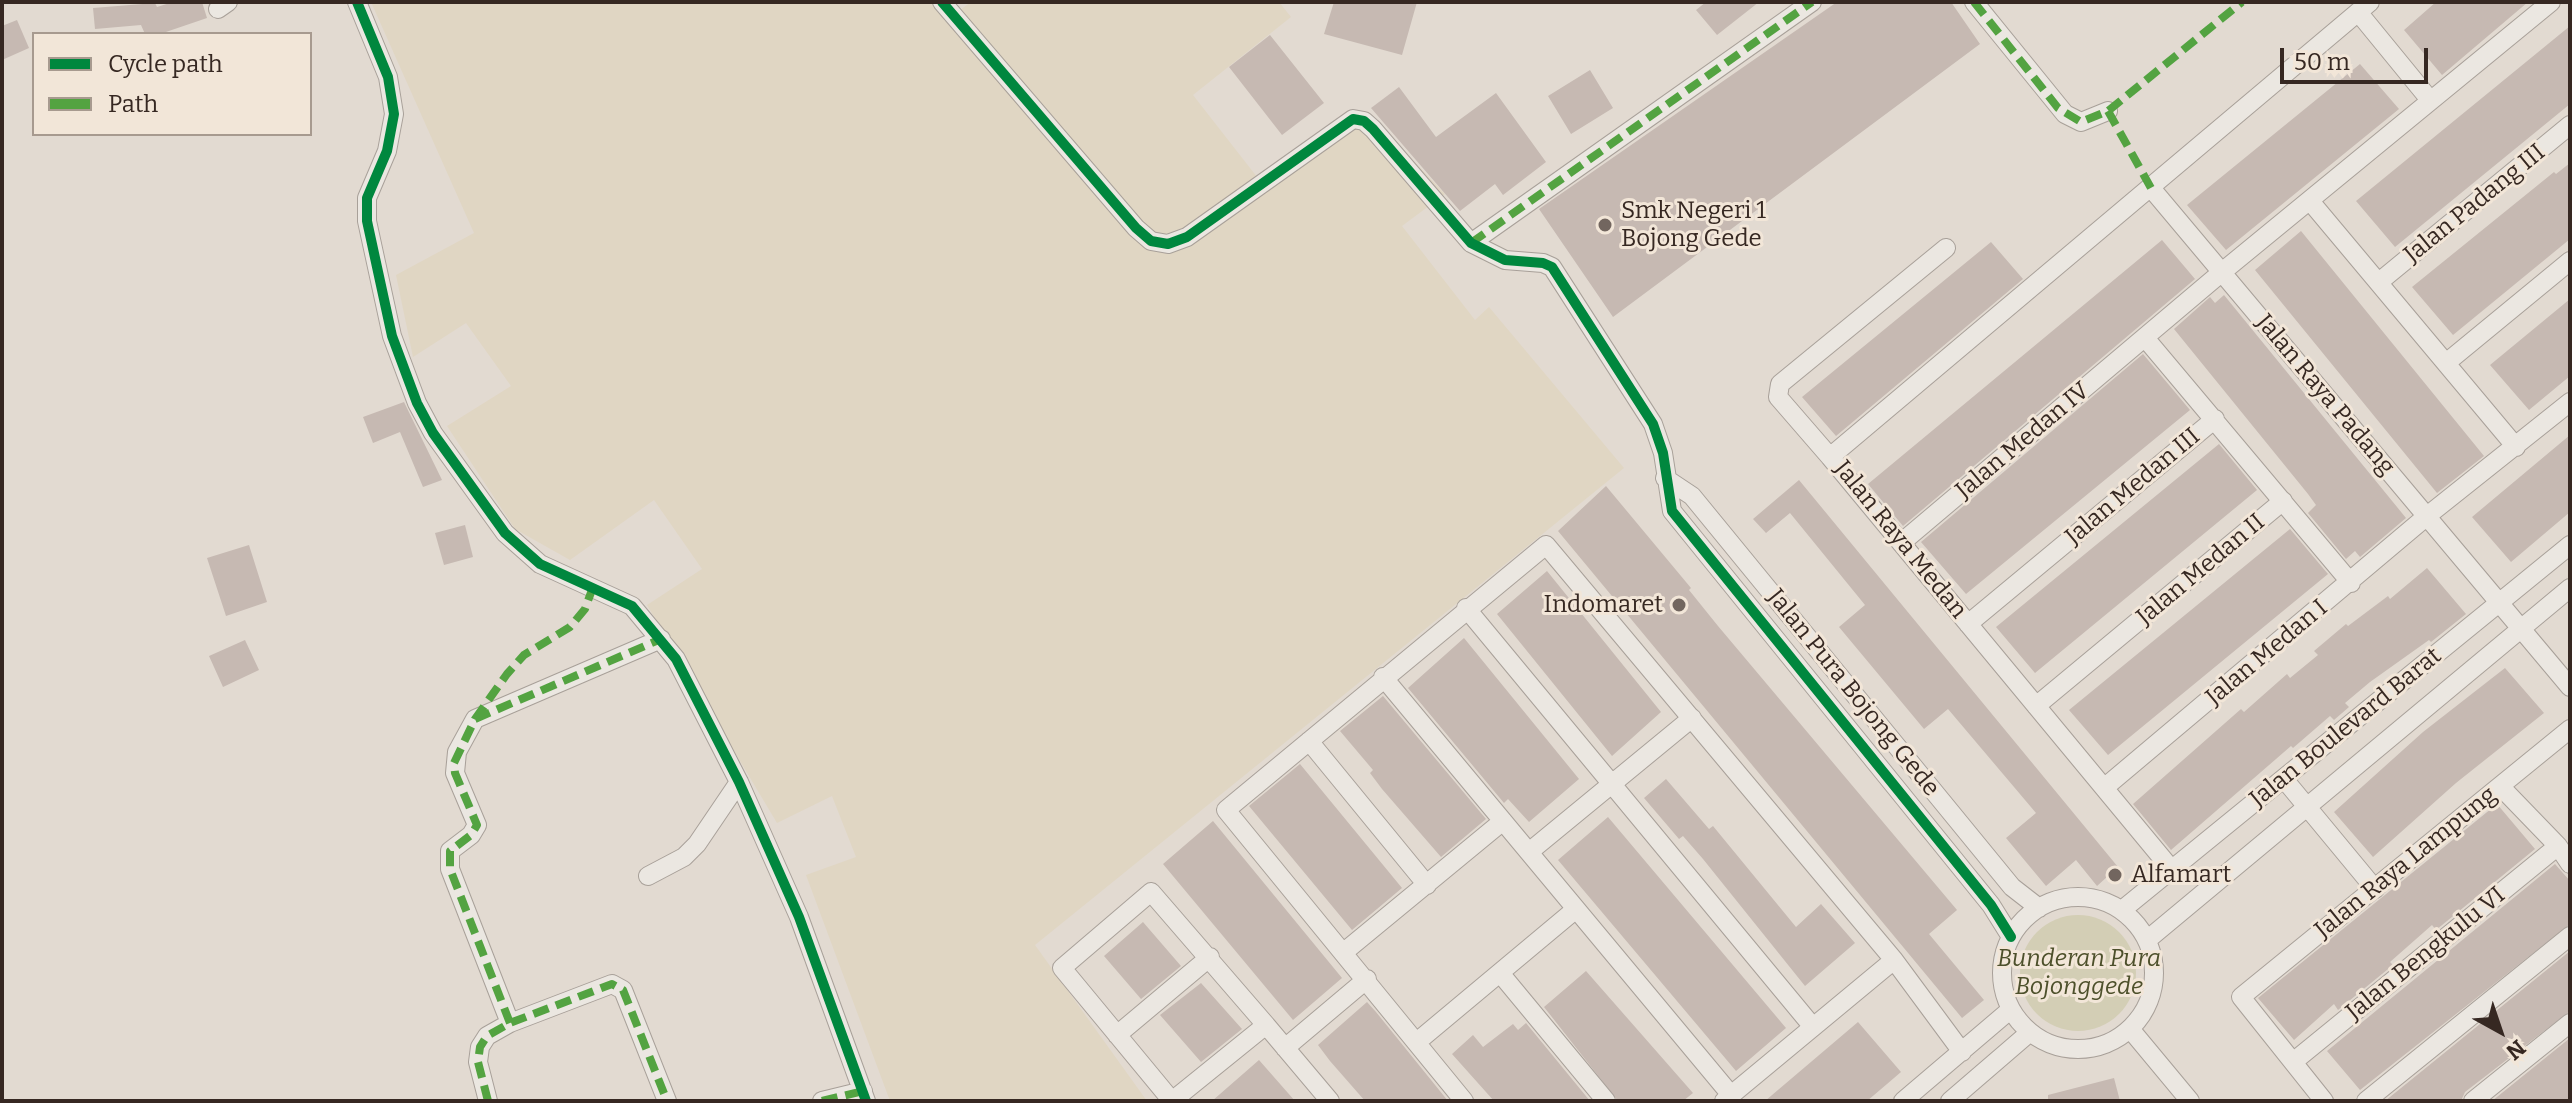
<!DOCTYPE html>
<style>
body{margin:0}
#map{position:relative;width:2572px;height:1103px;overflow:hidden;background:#e2dad1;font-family:Bitter,serif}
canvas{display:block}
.frame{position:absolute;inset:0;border:4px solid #362822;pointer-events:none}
.legend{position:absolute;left:32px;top:32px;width:280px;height:104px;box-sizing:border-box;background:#f2e6d8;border:2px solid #a79a8f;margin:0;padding:10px 14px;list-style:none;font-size:24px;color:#362822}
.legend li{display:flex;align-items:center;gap:16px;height:40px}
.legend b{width:40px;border:2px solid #a79a8f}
.north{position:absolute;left:2460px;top:991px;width:80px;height:80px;-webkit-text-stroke:6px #f2e6d8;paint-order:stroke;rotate:140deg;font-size:22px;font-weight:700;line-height:32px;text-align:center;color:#362822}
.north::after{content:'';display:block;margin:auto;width:28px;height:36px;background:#362822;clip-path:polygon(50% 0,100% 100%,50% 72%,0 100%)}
.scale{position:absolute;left:2280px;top:48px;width:148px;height:36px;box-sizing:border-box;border:4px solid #362822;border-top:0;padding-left:10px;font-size:24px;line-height:28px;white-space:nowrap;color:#362822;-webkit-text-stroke:6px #f2e6d8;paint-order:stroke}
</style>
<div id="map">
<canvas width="2572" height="1103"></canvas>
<div class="frame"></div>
<ul class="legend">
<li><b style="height:10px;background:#00873e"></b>Cycle path</li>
<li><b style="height:10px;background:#53a341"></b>Path</li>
</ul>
<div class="north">N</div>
<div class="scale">50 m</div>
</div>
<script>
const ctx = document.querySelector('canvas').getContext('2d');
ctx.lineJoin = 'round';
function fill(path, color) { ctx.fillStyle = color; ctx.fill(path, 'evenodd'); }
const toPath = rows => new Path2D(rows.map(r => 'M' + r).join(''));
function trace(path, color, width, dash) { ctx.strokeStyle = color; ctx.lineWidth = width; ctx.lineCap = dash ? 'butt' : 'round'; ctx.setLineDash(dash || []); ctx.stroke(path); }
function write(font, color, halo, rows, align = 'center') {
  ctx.font = font + ' Bitter,serif'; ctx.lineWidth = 6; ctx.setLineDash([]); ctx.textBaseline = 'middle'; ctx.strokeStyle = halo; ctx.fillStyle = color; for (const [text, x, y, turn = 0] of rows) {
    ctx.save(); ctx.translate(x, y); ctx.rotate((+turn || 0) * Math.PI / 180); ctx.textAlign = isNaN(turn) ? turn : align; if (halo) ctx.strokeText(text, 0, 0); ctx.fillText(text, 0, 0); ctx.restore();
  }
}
fill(toPath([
 [371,2,932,2,945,21,971,2,1279,2,1291,17,1193,95,1268,191,1369,114,1445,194,1402,226,1475,320,1489,307,1624,468,1035,945,1147,1101,890,1101,806,875,856,857,832,796,777,823,647,605,702,569,654,500,570,560,515,529,447,426,511,386,466,323,413,357,396,275,474,233]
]), '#e0d6c3');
fill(toPath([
 '2020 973a58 58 0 1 1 116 0a58 58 0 1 1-116 0Z'
]), '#d3ceb5');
fill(toPath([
 [173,2,202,2,207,18,160,34,145,34,141,25,95,29,93,8,155,3,157,7],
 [1334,2,1417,2,1402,55,1324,34],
 [1706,2,1759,2,1717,35,1696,10],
 [1837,2,1951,2,1980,44,1613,317,1539,209],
 [2436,2,2528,2,2442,75,2404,30],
 [17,20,29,48,2,60,2,26],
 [2570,26,2570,104,2395,247,2356,201],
 [1270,35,1324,103,1282,135,1229,67],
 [2360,64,2399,109,2226,250,2187,205],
 [1590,70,1613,108,1571,134,1548,96],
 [1399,87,1436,137,1496,93,1546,162,1503,195,1495,184,1460,211,1371,108],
 [2570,163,2570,239,2453,335,2412,287,2554,172,2556,174],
 [2301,231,2484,456,2437,493,2255,270],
 [2162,240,2195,279,1903,526,1868,484],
 [1991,242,2023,279,1836,436,1802,397],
 [2224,295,2406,518,2360,557,2355,551,2346,559,2308,513,2316,505,2308,494,2174,329,2210,297,2215,303],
 [2570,299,2570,376,2529,410,2490,365],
 [2143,354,2190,410,1966,594,1921,542],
 [404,402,442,480,423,487,400,432,373,443,363,417],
 [2570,435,2570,512,2511,562,2472,517],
 [2219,444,2257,490,2035,673,1996,627],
 [1799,480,2118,867,2097,886,2076,860,2046,886,2006,838,2036,813,1948,709,1924,729,1839,627,1865,605,1790,513,1766,533,1753,519],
 [1606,486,1691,588,1689,590,1718,626,1957,910,1929,934,1984,1000,1962,1018,1558,531],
 [465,525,473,557,444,565,435,533],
 [2290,529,2328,574,2108,755,2069,710],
 [249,545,267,602,226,616,207,558],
 [2427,568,2466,614,2431,642,2429,640,2370,682,2345,703,2349,707,2334,720,2330,716,2293,748,2291,746,2171,850,2133,804,2241,709,2244,712,2287,674,2290,678,2318,655,2314,651,2346,624,2348,626,2388,596,2390,599],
 [1547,571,1661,712,1612,756,1497,614],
 [1464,638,1579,779,1529,822,1508,799,1504,803,1408,688],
 [245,640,259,670,223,687,209,656],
 [2505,668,2544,713,2456,783,2373,857,2334,812,2423,732],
 [1383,696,1486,819,1441,857,1382,789,1370,773,1373,770,1340,731],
 [1300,764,1402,888,1352,930,1249,806],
 [1666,779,1709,829,1713,826,1796,927,1821,904,1855,943,1805,986,1703,859,1683,836,1679,839,1644,798],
 [2497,804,2535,849,2436,930,2432,925,2390,962,2393,965,2338,1010,2334,1004,2294,1040,2258,998],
 [1608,817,1786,1028,1736,1071,1558,860],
 [1213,821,1342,978,1293,1020,1163,864],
 [2555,864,2570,881,2570,924,2360,1090,2327,1051],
 [1143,922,1181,966,1141,999,1104,956],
 [2570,951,2570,1011,2465,1092,2461,1101,2385,1101],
 [1586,971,1693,1093,1683,1101,1618,1101,1544,1007],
 [1201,983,1242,1029,1201,1062,1160,1015],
 [1367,1002,1376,1012,1448,1101,1365,1101,1330,1061,1318,1045],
 [1858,1022,1901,1072,1887,1084,1867,1101,1765,1101],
 [1526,1023,1590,1101,1494,1101,1452,1054,1473,1035,1483,1047,1513,1024,1518,1030],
 [2570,1038,2570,1101,2492,1101],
 [1259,1060,1295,1101,1212,1101],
 [2114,1078,2120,1101,2048,1101,2048,1095]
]), '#c6b9b2');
const minor = toPath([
 [357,2,388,77,394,114,387,151,367,198,367,221,392,336,417,403,433,433,505,533,540,564,632,606,676,659,739,782,799,917,866,1101],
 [942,2,1136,228,1151,241,1168,244,1187,237,1353,119,1364,121,1373,129,1471,243,1505,260,1543,263,1552,267,1653,424,1663,453,1672,511,1991,905,2011,937],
 [1974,2,2065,114,2081,122,2108,111],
 [218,9,228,2],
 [2358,12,2430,100],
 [2151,188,2570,687],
 [2310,201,2516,447],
 [1471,243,1812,2],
 [2379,282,2570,125],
 [2146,339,2351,583],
 [2446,363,2570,261],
 [1830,457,1778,397,1780,384,1946,248],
 [1665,478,1692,496,2012,887,2039,908],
 [1901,543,2222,272,2551,2],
 [1466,608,1813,1027],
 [1968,624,2215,419],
 [1383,677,1731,1095],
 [2036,706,2283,501],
 [1309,741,1427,885],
 [2284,779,2375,889],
 [2500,786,2558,846,2570,864],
 [2104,788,2427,516,2570,402],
 [1529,852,1692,718],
 [2172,870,1830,457,2370,2],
 [648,876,684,857,697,844,739,782],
 '2002 973a76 76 0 1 1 152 0a76 76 0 1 1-152 0Z',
 [2122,910,2570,545],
 [2147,940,2570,588],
 [1344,952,1503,821],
 [1500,973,1606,1101],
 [510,1023,450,869,450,851,471,835,477,825,455,773,457,752,475,719,661,639],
 [1266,1025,1151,892,1062,968,1172,1101,1266,1025,1330,1101],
 [2131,1030,2190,1101],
 [1117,1035,1210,957],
 [1418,1041,1576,909],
 [1285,1048,1367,979],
 [2293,1062,2558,846],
 [488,1101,478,1062,480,1047,487,1036,510,1023,612,984,623,990,667,1101],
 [822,1101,863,1091],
 [1464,1101,1226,810,1546,545,1894,960,1962,1052],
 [1724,1101,1894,960],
 [1903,1101,2010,1010],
 [1950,1101,2029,1033],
 [2324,1101,2241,997,2570,729],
 [2366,1101,2570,936],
 [2473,1101,2570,1023]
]);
trace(minor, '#a8a099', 20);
trace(minor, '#ebe7e1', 18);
trace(toPath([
 [1974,2,2058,108,2081,122,2108,111,2242,2],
 [2108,111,2151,188],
 [1471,243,1812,2],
 [475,719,661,639],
 [510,1023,450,869,450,851,471,835,477,825,455,773,454,763,475,719,507,674,524,655,570,627,585,609,593,587],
 [488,1101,478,1062,480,1047,487,1036,510,1023,612,984,623,990,667,1101],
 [822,1101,863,1091]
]), '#53a341', 8, [16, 8]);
trace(toPath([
 [357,2,388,77,394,114,387,151,367,198,367,221,392,336,417,403,433,433,505,533,540,564,632,606,676,659,739,782,799,917,866,1101],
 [942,2,1136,228,1151,241,1168,244,1187,237,1353,119,1364,121,1373,129,1471,243,1505,260,1543,263,1552,267,1653,424,1663,453,1672,511,1991,905,2011,937]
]), '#00873e', 10);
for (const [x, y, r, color] of [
 [1605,225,8,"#72665f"],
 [1679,605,8,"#72665f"],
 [2115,875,8,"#72665f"]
]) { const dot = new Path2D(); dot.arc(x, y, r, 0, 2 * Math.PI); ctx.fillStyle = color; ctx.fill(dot); trace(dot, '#f2e6d8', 3); }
write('24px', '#362822', '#f2e6d8', [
 ["Jalan Padang III",2475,204,-39],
 ["Jalan Raya Padang",2325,395,50],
 ["Jalan Medan IV",2023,441,-40],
 ["Jalan Medan III",2133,487,-40],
 ["Jalan Raya Medan",1900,540,51],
 ["Jalan Medan II",2201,570,-40],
 ["Jalan Medan I",2267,653,-40],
 ["Jalan Pura Bojong Gede",1853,693,51],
 ["Jalan Boulevard Barat",2346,728,-39],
 ["Jalan Raya Lampung",2406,863,-39],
 ["Jalan Bengkulu VI",2426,954,-39]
]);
write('24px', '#362822', '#f2e6d8', [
 ["Smk Negeri 1",1621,211],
 ["Bojong Gede",1621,239],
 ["Indomaret",1663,605,"right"],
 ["Alfamart",2131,875]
], 'left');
write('italic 24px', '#4d502b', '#f2e6d8', [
 ["Bunderan Pura",2079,959],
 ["Bojonggede",2079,987]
]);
</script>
